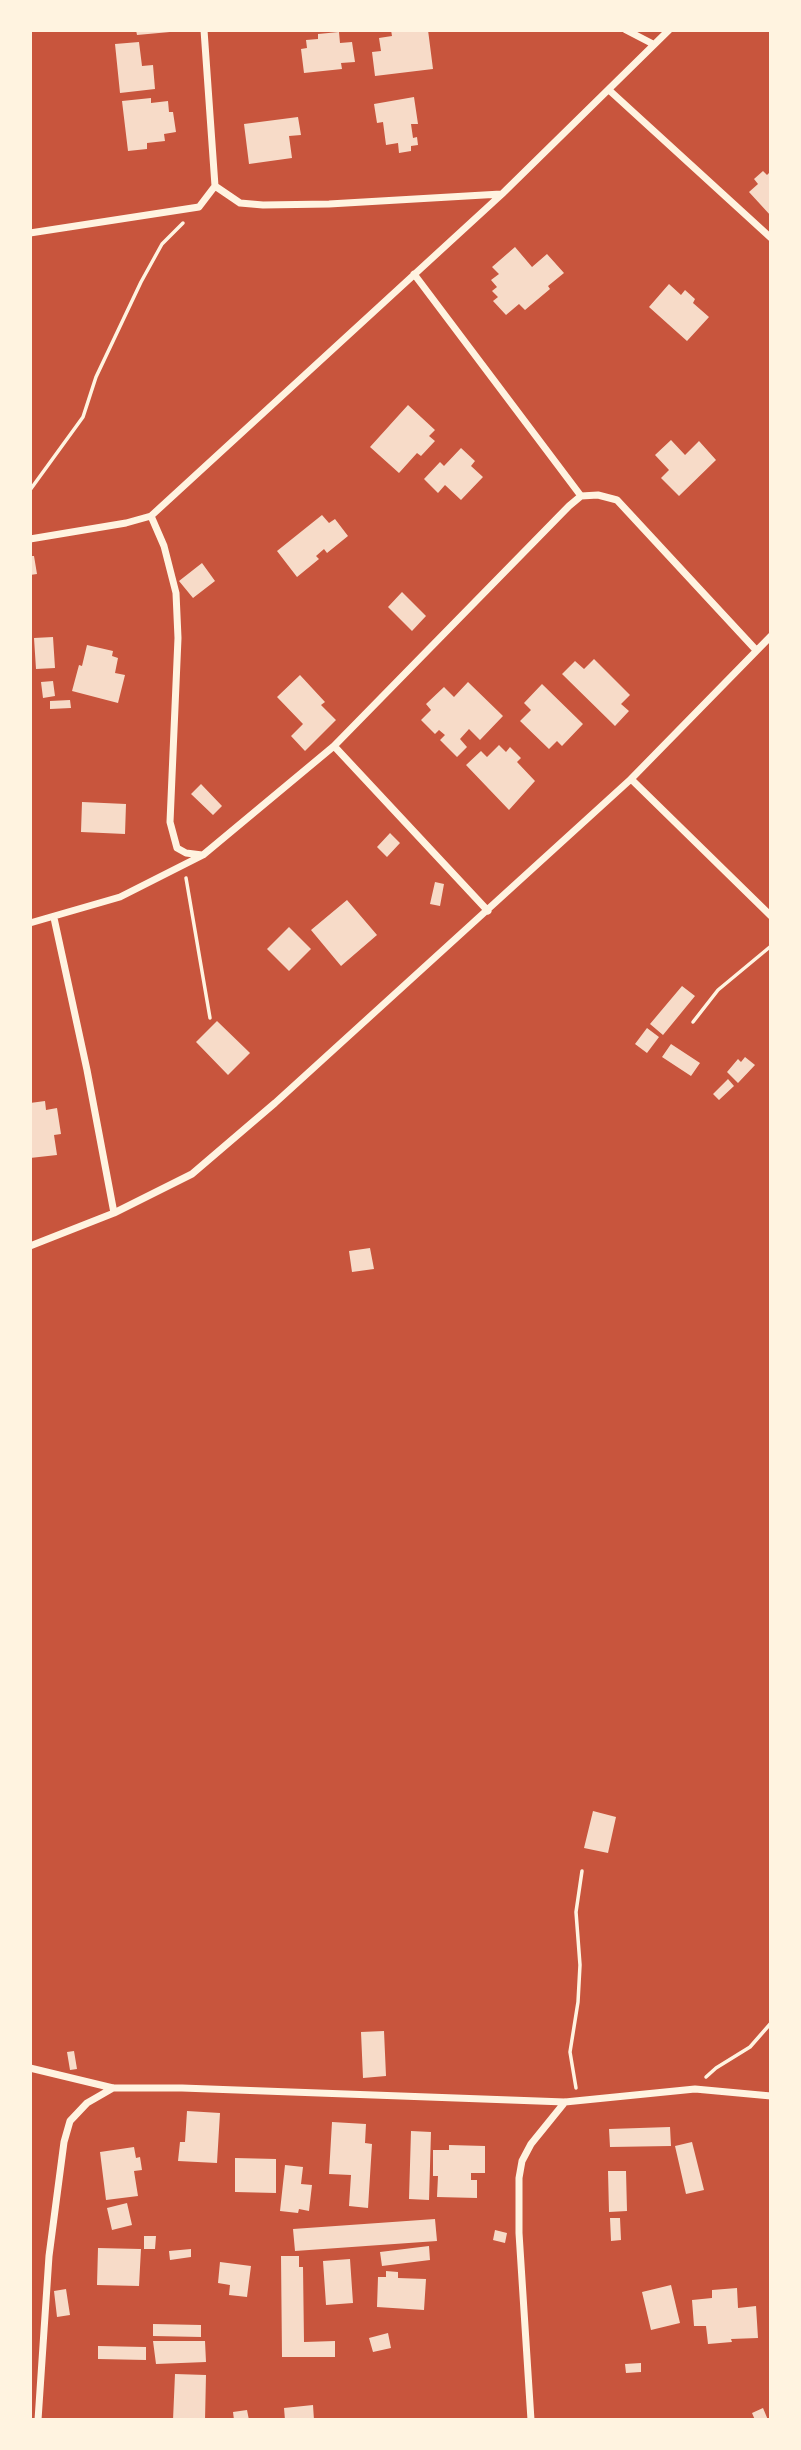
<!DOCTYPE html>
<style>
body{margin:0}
#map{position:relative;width:801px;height:2450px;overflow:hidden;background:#c8553d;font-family:"Nunito Sans",sans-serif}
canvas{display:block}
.frame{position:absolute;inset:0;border:32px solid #fff3e0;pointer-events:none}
</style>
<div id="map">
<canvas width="801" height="2450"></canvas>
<div class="frame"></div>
</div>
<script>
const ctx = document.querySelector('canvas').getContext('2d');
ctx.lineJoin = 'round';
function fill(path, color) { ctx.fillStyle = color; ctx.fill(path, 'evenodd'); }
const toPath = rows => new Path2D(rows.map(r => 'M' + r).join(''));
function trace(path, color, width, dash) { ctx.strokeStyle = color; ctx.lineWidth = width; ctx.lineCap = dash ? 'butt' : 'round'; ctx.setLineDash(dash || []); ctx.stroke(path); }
fill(toPath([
 [136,30,170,30,170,32,137,35],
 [391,30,428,30,433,69,375,76,372,52,381,51,379,38,392,36],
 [339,32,340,43,352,42,355,62,341,63,342,69,304,73,301,49,307,48,306,40,318,39,318,34],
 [139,42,142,66,153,65,155,89,120,93,115,44],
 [414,97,418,124,411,124,413,138,417,137,418,145,411,146,411,151,399,153,398,143,386,145,383,122,377,123,374,104],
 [151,98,151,103,168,101,169,112,173,112,176,132,164,134,165,141,147,143,147,149,128,151,122,101],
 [298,117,301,135,289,136,292,158,249,164,244,124],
 [763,171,767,175,771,171,771,216,749,192,758,184,754,179],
 [515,247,532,267,547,254,564,273,548,286,550,289,525,310,519,304,506,315,493,301,498,297,492,291,497,287,491,280,499,274,492,267],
 [669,284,681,295,685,290,695,299,693,303,709,317,687,341,649,307],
 [408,405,435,430,429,436,435,441,421,456,417,453,399,473,370,447],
 [671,440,685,455,699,441,716,460,679,496,661,478,669,470,655,455],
 [461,448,475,461,471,466,483,477,461,500,445,485,438,493,424,479,440,462,444,466],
 [322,515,329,523,335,519,348,536,327,553,324,549,316,556,319,559,297,577,277,551],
 [30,556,34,556,37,574,30,575],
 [202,563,215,581,193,598,179,581],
 [402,592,426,616,412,631,388,607],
 [53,637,55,668,36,669,34,638],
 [87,645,113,651,112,656,118,658,115,673,125,675,118,703,72,691,79,665,82,666],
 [594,659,630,695,621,704,629,711,615,726,562,674,575,661,584,669],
 [300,675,325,702,321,705,336,720,305,751,291,736,303,724,277,697],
 [53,681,55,696,43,698,41,682],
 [468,682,503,716,480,740,469,729,460,739,467,747,457,757,440,740,445,735,439,730,435,734,421,720,431,710,426,704,444,687,454,697],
 [542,684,583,724,562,746,557,741,549,749,520,721,531,710,524,703],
 [70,700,71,708,50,709,50,701],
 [499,745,506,752,510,747,521,758,517,762,535,781,509,810,466,765,481,751,487,757],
 [201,784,222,806,213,815,191,794],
 [82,802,126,804,125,834,81,832],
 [390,833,400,843,387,857,377,847],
 [435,882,444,884,440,906,430,904],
 [347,900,377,935,341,966,311,930],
 [289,927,311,949,289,971,267,949],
 [682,986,695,996,663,1035,650,1024],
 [217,1021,250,1053,228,1075,196,1042],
 [647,1028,659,1037,647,1053,635,1044],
 [671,1044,700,1063,691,1076,662,1057],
 [745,1057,755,1065,738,1083,727,1072,738,1059,741,1062],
 [728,1079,734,1086,719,1100,713,1094],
 [45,1101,46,1110,57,1108,61,1134,54,1135,57,1155,30,1158,30,1103],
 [370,1248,374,1269,352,1272,349,1251],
 [593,1811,616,1817,608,1853,584,1848],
 [384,2031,386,2076,363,2078,361,2032],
 [74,2051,77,2069,70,2070,67,2052],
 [187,2111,220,2113,217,2163,178,2161,180,2142,185,2142],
 [332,2122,366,2124,365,2143,372,2144,368,2208,349,2206,351,2175,329,2174],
 [670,2127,671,2146,610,2147,609,2129],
 [411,2131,431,2132,429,2200,409,2199],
 [692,2142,704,2190,686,2194,675,2146],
 [449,2145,485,2146,485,2173,471,2173,471,2180,477,2180,477,2198,437,2197,438,2176,433,2176,433,2150,449,2150],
 [134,2147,136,2158,140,2157,142,2170,134,2171,138,2196,106,2200,100,2152],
 [235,2158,276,2159,276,2193,235,2192],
 [285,2165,303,2167,301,2184,312,2185,309,2211,299,2209,298,2213,280,2211],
 [608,2171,626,2171,627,2211,609,2212],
 [127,2203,132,2225,112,2230,107,2208],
 [610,2218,620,2218,621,2240,611,2241],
 [435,2219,437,2241,295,2251,293,2229],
 [495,2230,507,2233,505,2243,493,2240],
 [144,2236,156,2236,155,2249,144,2249],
 [429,2246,430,2260,382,2266,380,2252],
 [98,2248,141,2249,139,2286,97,2285],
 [191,2249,191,2257,170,2260,169,2251],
 [281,2256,299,2256,299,2267,303,2267,304,2342,335,2341,335,2357,282,2357],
 [350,2259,353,2303,326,2305,323,2261],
 [220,2262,251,2266,247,2297,229,2295,230,2285,218,2283],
 [386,2271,398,2272,398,2278,426,2279,424,2310,377,2307,378,2277,386,2277],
 [671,2285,680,2323,651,2330,642,2292],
 [737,2288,738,2308,756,2306,758,2338,731,2339,732,2342,708,2344,706,2326,694,2326,692,2300,712,2298,712,2290],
 [66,2289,70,2315,57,2317,54,2291],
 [153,2324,201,2325,201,2337,153,2336],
 [388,2333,391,2348,373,2352,369,2338],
 [153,2341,205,2341,206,2362,156,2364],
 [98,2346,146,2347,146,2360,98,2359],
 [641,2363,641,2372,626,2373,625,2364],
 [175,2374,206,2375,205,2420,173,2420],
 [313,2405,314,2420,285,2420,284,2408],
 [763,2408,768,2420,755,2420,752,2413],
 [247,2410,249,2420,234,2420,233,2412]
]), '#f7dbc8');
trace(toPath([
 [30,490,83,417,96,377,141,282,162,244,183,223],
 [186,878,210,1018],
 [693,1022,718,990,771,946],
 [706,2077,716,2068,750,2047,771,2023],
 [576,2088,570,2052,578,2002,580,1965,576,1912,582,1871]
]), '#fff3e0', 3.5);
trace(toPath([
 [626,30,653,44],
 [609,90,771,238],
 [215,186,240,203,263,205,329,204,501,194],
 [30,233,199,207,215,186,204,30],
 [414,274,581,496],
 [151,516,164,546,176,593,178,638,170,822,177,848,186,853,202,855],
 [30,539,126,523,151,516,502,194,669,30],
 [334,746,488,911],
 [631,779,771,916],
 [54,918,87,1070,114,1213],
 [30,923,120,897,203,855,334,746,569,506,581,496,598,495,617,500,756,650],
 [30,1246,114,1213,192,1174,275,1103,631,779,771,636],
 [30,2068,113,2088,182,2088,565,2102,695,2089,771,2096],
 [38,2420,49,2256,64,2142,70,2121,87,2103,113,2088],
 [531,2420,519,2233,519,2178,522,2161,531,2144,565,2102]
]), '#fff3e0', 7);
</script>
